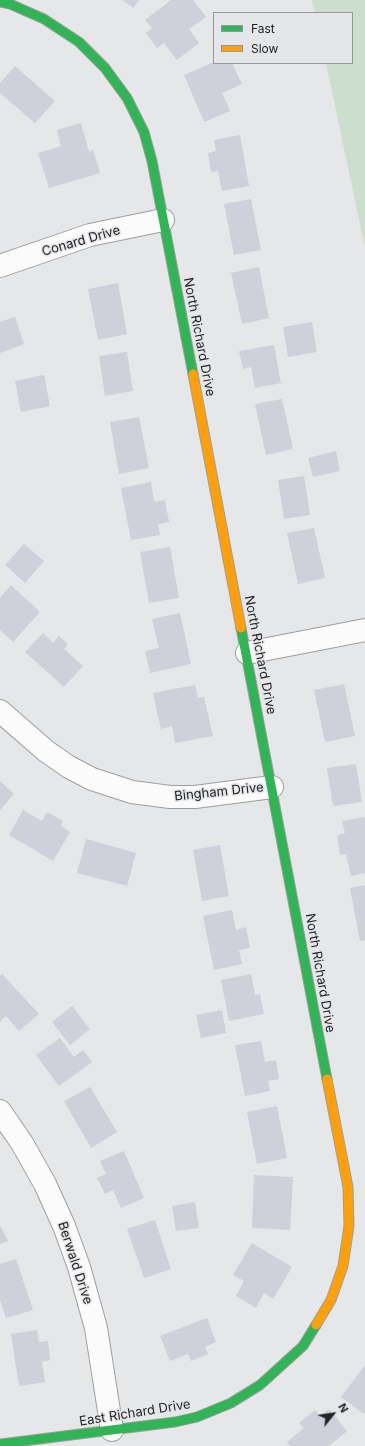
<!DOCTYPE html>
<style>
body{margin:0}
#map{position:relative;width:365px;height:1446px;overflow:hidden;background:#e6e7e8;font-family:Inter,sans-serif}
canvas{display:block}
.legend{position:absolute;left:213px;top:12px;width:140px;height:52px;box-sizing:border-box;background:#e5e6e9;border:1px solid #97989a;margin:0;padding:5px 7px;list-style:none;font-size:12px;color:#232424}
.legend li{display:flex;align-items:center;gap:8px;height:20px}
.legend b{width:20px;border:1px solid #97989a}
.north{position:absolute;left:313px;top:1394px;width:40px;height:40px;-webkit-text-stroke:3px #e5e6e9;paint-order:stroke;rotate:60deg;font-size:11px;font-weight:700;line-height:16px;text-align:center;color:#232424}
.north::after{content:'';display:block;margin:auto;width:14px;height:18px;background:#232424;clip-path:polygon(50% 0,100% 100%,50% 72%,0 100%)}
</style>
<div id="map">
<canvas width="365" height="1446"></canvas>
<ul class="legend">
<li><b style="height:5px;background:#30b455"></b>Fast</li>
<li><b style="height:5px;background:#ff9f0a"></b>Slow</li>
</ul>
<div class="north">N</div>
</div>
<script>
const ctx = document.querySelector('canvas').getContext('2d');
ctx.lineJoin = 'round';
function fill(path, color) { ctx.fillStyle = color; ctx.fill(path, 'evenodd'); }
const toPath = rows => new Path2D(rows.map(r => 'M' + r).join(''));
function trace(path, color, width, dash) { ctx.strokeStyle = color; ctx.lineWidth = width; ctx.lineCap = dash ? 'butt' : 'round'; ctx.setLineDash(dash || []); ctx.stroke(path); }
function write(font, color, halo, rows, align = 'center') {
  ctx.font = font + ' Inter,sans-serif'; ctx.lineWidth = 3; ctx.setLineDash([]); ctx.textBaseline = 'middle'; ctx.strokeStyle = halo; ctx.fillStyle = color; for (const [text, x, y, turn = 0] of rows) {
    ctx.save(); ctx.translate(x, y); ctx.rotate((+turn || 0) * Math.PI / 180); ctx.textAlign = isNaN(turn) ? turn : align; if (halo) ctx.strokeText(text, 0, 0); ctx.fillText(text, 0, 0); ctx.restore();
  }
}
fill(toPath([
 [312,0,365,0,365,248,326,63,352,63,352,13,315,13]
]), '#ccdfce');
fill(toPath([
 [122,0,139,0,133,8],
 [171,0,193,0,206,17,189,29,199,43,177,60,164,43,157,48,146,33,152,28,145,20],
 [214,62,232,63,242,84,222,93,230,111,204,122,184,75],
 [15,66,55,101,35,123,0,93,0,83],
 [81,123,89,152,93,150,100,173,49,188,38,153,61,146,57,130],
 [240,135,249,186,222,191,218,171,211,172,208,153,216,151,214,140],
 [251,199,261,250,234,255,224,204],
 [259,267,269,318,242,324,231,273],
 [118,283,127,334,98,340,88,289],
 [15,317,24,344,0,353,0,322],
 [312,322,317,352,288,357,283,327],
 [274,345,281,383,255,388,251,367,243,369,239,351],
 [127,352,133,391,105,396,99,356],
 [44,375,50,406,21,412,15,381],
 [282,399,293,449,266,455,255,404],
 [139,417,149,468,119,474,110,422],
 [336,451,340,471,313,477,308,458],
 [304,476,310,515,284,519,278,480],
 [151,482,154,502,165,500,169,522,158,524,160,535,131,540,121,488],
 [314,528,325,578,298,584,287,533],
 [24,544,44,561,25,583,5,565],
 [170,547,179,598,149,603,140,552],
 [11,585,40,612,13,642,0,630,0,598],
 [180,613,191,664,150,673,145,651,159,648,152,619],
 [43,633,53,643,59,636,68,644,64,649,83,666,64,687,25,652],
 [344,684,355,736,325,742,314,690],
 [195,685,198,698,204,697,213,736,175,743,172,726,161,729,153,693],
 [356,764,362,802,333,806,327,768],
 [0,781,14,794,0,810],
 [23,810,42,821,47,812,63,821,61,826,70,832,53,861,9,835],
 [365,817,365,873,351,876,346,854,340,855,337,835,345,833,342,821],
 [86,839,136,853,127,886,77,873],
 [220,845,229,896,202,901,193,850],
 [365,885,365,940,360,941,350,888],
 [232,910,236,930,246,927,250,948,239,950,242,964,214,970,203,916],
 [2,974,39,1014,19,1031,6,1016,0,1022,0,976],
 [251,974,255,995,260,994,264,1014,229,1021,221,980],
 [72,1006,90,1029,70,1045,52,1022],
 [222,1010,226,1033,201,1038,196,1015],
 [60,1038,74,1057,83,1050,92,1062,59,1086,36,1055],
 [261,1041,265,1062,276,1060,279,1079,268,1081,270,1091,245,1096,235,1045],
 [90,1087,117,1132,91,1148,64,1101],
 [277,1106,287,1158,257,1164,247,1112],
 [124,1151,144,1198,121,1208,113,1190,105,1194,97,1178,106,1174,100,1161],
 [254,1175,293,1177,290,1230,252,1228],
 [195,1202,199,1228,176,1231,172,1206],
 [155,1220,171,1269,144,1278,127,1229],
 [0,1225,8,1241,0,1244],
 [252,1243,292,1267,273,1299,264,1293,256,1308,236,1296,244,1281,233,1275],
 [16,1259,33,1310,6,1318,0,1300,0,1264],
 [207,1318,216,1342,205,1347,208,1354,191,1361,188,1354,170,1361,160,1336],
 [37,1330,39,1342,48,1341,50,1360,42,1362,45,1382,19,1386,11,1334],
 [365,1365,365,1412,364,1414,341,1397],
 [329,1409,347,1431,329,1446,290,1446,287,1442,304,1428,299,1423,315,1410,320,1416]
]), '#cfd0d9');
const street = toPath([
 [0,266,90,235,163,220],
 [247,653,365,630],
 [0,711,46,751,69,767,92,779,132,792,170,797,195,797,272,787],
 [0,1111,22,1143,45,1184,64,1226,79,1267,96,1328,112,1430]
]);
const fast = toPath([
 [0,2,10,4,44,19,79,42,105,68,127,98,144,132,152,161,193,374],
 [241,628,327,1079],
 [0,1444,175,1422,197,1417,231,1403,260,1385,303,1346,316,1325]
]);
const slow = toPath([
 [193,374,241,628],
 [316,1325,331,1300,343,1266,349,1226,348,1187,327,1079]
]);
trace(street, '#9d9e9f', 24);
trace(fast, '#9d9e9f', 11);
trace(slow, '#9d9e9f', 11);
trace(street, '#fbfbfc', 22);
trace(fast, '#30b455', 9);
trace(slow, '#ff9f0a', 9);
write('13px', '#232424', '#e5e6e9', [
 ["Conard Drive",81,241,-16],
 ["North Richard Drive",199,337,79],
 ["North Richard Drive",260,655,79],
 ["Bingham Drive",219,792,-6],
 ["North Richard Drive",320,973,80],
 ["Berwald Drive",75,1263,72],
 ["East Richard Drive",135,1413,-9]
]);
</script>
